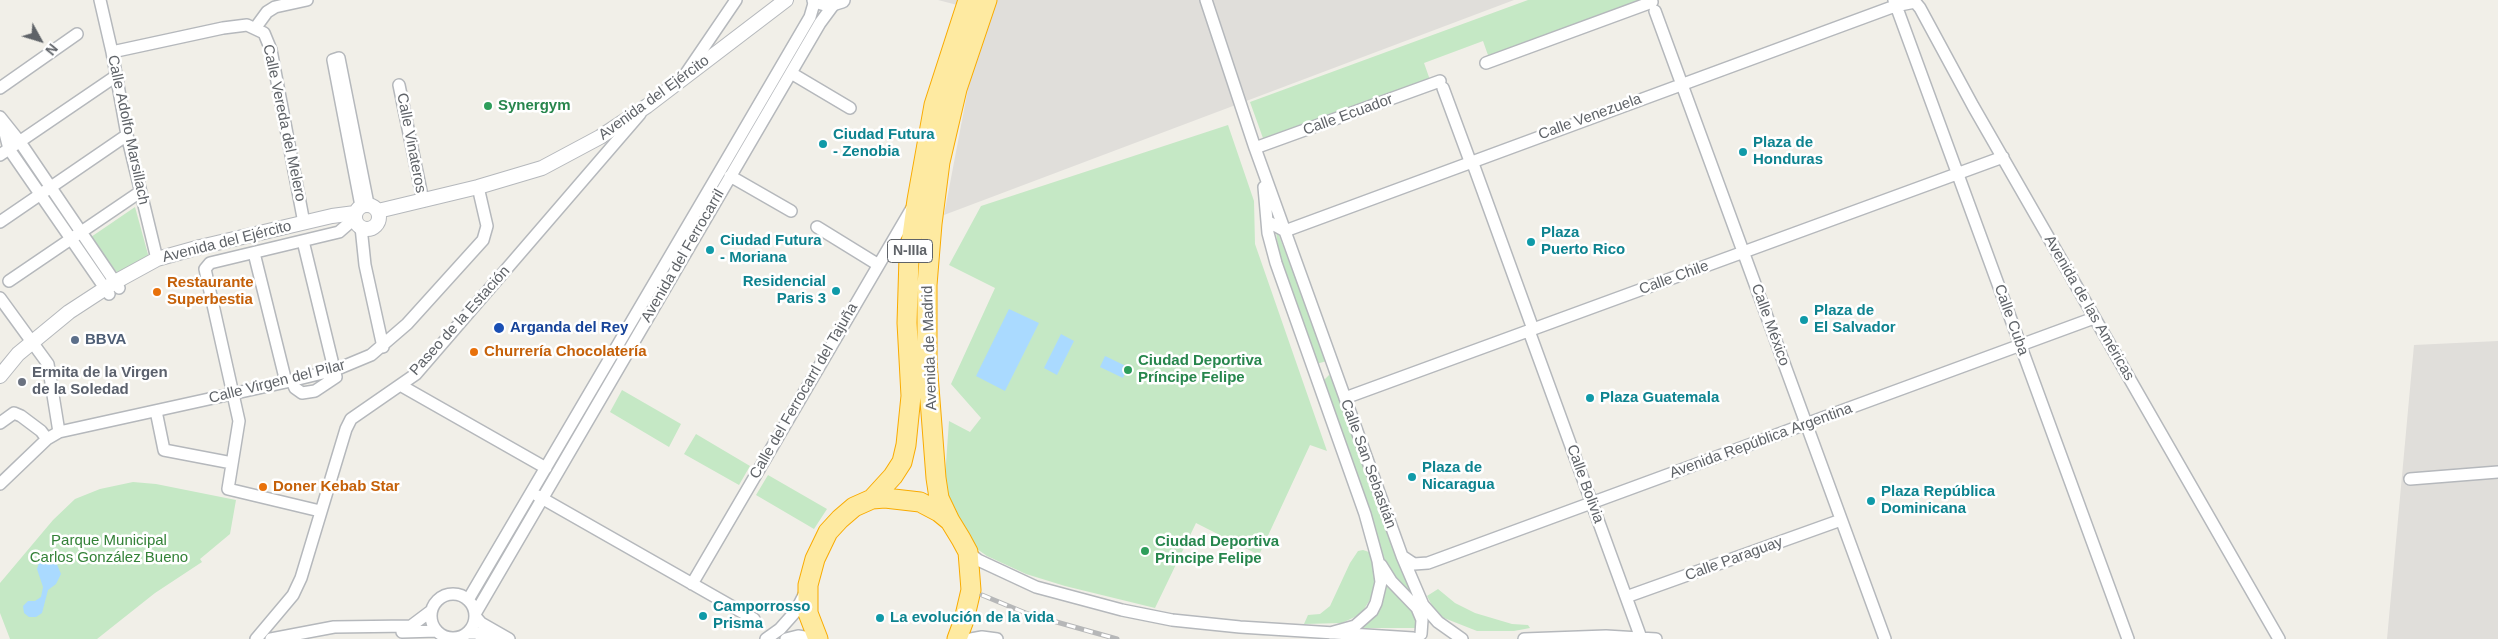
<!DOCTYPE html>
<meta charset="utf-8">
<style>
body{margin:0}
#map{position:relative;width:2498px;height:639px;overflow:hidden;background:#f1efe8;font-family:Arial,sans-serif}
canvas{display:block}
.north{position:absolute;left:15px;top:15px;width:50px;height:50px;-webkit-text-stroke:4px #fff;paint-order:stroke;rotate:129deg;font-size:14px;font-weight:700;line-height:20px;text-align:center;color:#5f6368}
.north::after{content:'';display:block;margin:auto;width:18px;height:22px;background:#5f6368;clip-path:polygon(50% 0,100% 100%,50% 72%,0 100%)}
</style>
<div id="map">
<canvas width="2498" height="639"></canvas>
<div class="north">N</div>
</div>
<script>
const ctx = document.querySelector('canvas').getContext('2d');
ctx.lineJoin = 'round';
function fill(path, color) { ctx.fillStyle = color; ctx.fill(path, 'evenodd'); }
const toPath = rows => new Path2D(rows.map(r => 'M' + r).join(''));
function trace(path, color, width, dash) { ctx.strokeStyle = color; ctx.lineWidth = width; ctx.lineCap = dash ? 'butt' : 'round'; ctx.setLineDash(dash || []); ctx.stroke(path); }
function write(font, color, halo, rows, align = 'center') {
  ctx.font = font + ' Arial,sans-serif'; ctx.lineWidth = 5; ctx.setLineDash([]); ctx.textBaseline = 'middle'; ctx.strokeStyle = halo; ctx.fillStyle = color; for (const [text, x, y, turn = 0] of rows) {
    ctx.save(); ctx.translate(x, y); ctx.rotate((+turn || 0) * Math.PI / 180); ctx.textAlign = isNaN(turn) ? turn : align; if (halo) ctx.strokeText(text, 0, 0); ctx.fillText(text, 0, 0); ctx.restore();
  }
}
fill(toPath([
 [938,0,1514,0,944,215,974,57,988,13],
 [2498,341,2498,639,2387,639,2414,345]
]), '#e0deda');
fill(toPath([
 [1528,0,1645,0,1489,58,1483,41,1424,63,1430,80,1264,141,1250,102],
 [1228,125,1254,201,1255,244,1327,451,1310,445,1259,555,1196,523,1155,608,1065,586,1026,574,987,556,977,549,948,501,945,477,949,421,970,432,981,418,951,384,995,288,949,265,981,206],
 [135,207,149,258,118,274,91,237],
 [1275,225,1327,361,1316,364,1280,261],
 [1329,375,1332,377,1411,592,1409,594,1393,580,1383,561,1324,380],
 [622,390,681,424,669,447,610,412],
 [696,434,750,466,739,485,684,454],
 [768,475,827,509,814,529,756,495],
 [133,482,156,484,236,500,230,534,200,559,202,562,155,593,97,639,10,639,0,613,0,583,53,520,75,499,100,489],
 [1363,550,1369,552,1376,571,1376,590,1361,614,1342,623,1304,624,1308,615,1320,614,1330,606,1350,563,1358,551],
 [1385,581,1415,614,1416,628,1363,628,1362,626],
 [1438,589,1455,603,1475,613,1512,624,1528,625,1530,628,1514,631,1477,631,1444,618,1435,611,1427,596]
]), '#c5e8c5');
fill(toPath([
 [1009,309,1039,323,1005,391,976,376],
 [1061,334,1074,341,1057,375,1044,368],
 [1105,356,1128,367,1123,378,1100,367],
 [45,558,56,562,61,574,56,584,48,590,42,613,36,617,29,617,24,613,23,606,28,601,35,601,41,597,43,587,37,569,39,563]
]), '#aadaff');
const minor = toPath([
 [100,0,112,52,127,135,157,259],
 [1206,0,1255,148,1402,556,1423,605,1438,622,1462,639],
 [1894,0,2128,639],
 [1655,11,1885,639],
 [256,27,267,12,275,7,307,0],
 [112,52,223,28,247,25,264,33,271,50,304,223],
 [1486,63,1652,2],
 [791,73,850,108],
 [685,75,736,0],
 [399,85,423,201],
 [0,88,77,34],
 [1443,88,1470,161],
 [0,117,20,142,119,288],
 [3,125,9,149,109,294],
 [1255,148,1440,81],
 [0,155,116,76],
 [1472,161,1533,329],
 [730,176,791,211],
 [1264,187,1268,233,1276,263,1365,514,1378,561,1381,582,1376,603,1372,611,1355,626,1330,633],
 [361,206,333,60,339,58,368,204],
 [1267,221,1285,231,1895,6,1915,2,1920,8,1973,106,2279,639],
 [0,222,127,135],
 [361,227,365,265,383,347],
 [817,227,877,264],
 [254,253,286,382],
 [9,281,140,192],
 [0,298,48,364,59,432],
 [1529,331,1641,638],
 [292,381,295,388,302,393,315,391,336,377,303,241],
 [400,385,546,468],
 [1345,398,2003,157],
 [156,411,164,450,232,463],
 [0,423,14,413,21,416,41,431,47,439],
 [2410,479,2498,472],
 [0,484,47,439,59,432,286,382,335,370,371,355,407,324,483,240,487,226,478,187],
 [538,496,754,619],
 [320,511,228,489,239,421,205,269,210,263,339,232,355,218],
 [968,552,978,560,1036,587,1122,610,1172,620,1240,627,1413,638],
 [1402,556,1414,564,1428,563,2094,318],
 [1381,565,1391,581,1417,608,1422,620,1421,634],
 [692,584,912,208],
 '431 616a22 22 0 1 1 44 0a22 22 0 1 1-44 0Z',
 [1626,597,1841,520],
 [468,600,727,159,810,17,815,0],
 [475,614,820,23,834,4],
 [475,616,481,623,509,639],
 [402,632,437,631],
 [467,633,476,633,493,639],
 [256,639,293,595,301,578,346,429,351,419,416,374,640,114],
 [271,639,334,627,411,626,431,611],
 [766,639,780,629,796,611,805,593],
 [786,639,798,636,817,639],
 [971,639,982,637,997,639],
 [1524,639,1606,636,1656,639]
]);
const tertiary = toPath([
 '355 217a12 12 0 1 1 24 0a12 12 0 1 1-24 0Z',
 [378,211,478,187,542,168,600,137,647,106,786,0],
 [0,376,18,354,69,312,115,282,157,259,200,247,332,216,355,213]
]);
const secondary = toPath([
 [815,0,829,4,842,0]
]);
const trunk = toPath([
 [872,499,893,476,902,462,906,445,911,396,907,323,909,257,917,200,934,105,968,0],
 [950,521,939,498,936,478,927,361,927,285,932,224,940,162,957,89,987,0],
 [818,639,808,613,808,585,815,559,828,532,840,519,854,507,872,499,885,498,920,502,939,512,950,521,961,539,968,552,971,590,964,620,957,639]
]);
trace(minor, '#b5b8bc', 14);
trace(tertiary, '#b5b8bc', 16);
trace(secondary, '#b6babf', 18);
trace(trunk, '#f9ab00', 21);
trace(minor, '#fff', 11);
trace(tertiary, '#fff', 14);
trace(secondary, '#fff', 15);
trace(trunk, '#feeaa1', 19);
const rail = toPath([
 [982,595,1028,614,1117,639]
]);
trace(rail, '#b6b7b8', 5);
trace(rail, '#fff', 3, [9]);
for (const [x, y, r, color] of [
 [488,106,5,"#2e9e5b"],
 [823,144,5,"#0f9aa8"],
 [1743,152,5,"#0f9aa8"],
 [1531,242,5,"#0f9aa8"],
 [710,250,5,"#0f9aa8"],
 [836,291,5,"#0f9aa8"],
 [157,292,5,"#e8710a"],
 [1804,320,5,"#0f9aa8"],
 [499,328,6,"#1a4fb4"],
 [75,340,5,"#5c6f8a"],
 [474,352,5,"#e8710a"],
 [1128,370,5,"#2e9e5b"],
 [22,382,5,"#6b7280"],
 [1590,398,5,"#0f9aa8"],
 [1412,477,5,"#0f9aa8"],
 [263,487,5,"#e8710a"],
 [1871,501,5,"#0f9aa8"],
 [1145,551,5,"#2e9e5b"],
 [703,616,5,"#0f9aa8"],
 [880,618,5,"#0f9aa8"]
]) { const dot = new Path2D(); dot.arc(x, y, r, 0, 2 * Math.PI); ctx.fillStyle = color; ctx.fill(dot); trace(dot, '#fff', 2); }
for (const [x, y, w] of [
 [910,251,45]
]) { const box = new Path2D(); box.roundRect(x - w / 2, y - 11.5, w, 23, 4); ctx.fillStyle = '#fff'; ctx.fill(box); trace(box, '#5f6368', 1); }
write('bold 14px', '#5f6368', null, [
 ["N-IIIa",910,251]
]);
write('15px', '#5f6368', '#fff', [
 ["Avenida del Ejército",654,98,-36],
 ["Calle Ecuador",1348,115,-20],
 ["Calle Venezuela",1590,117,-20],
 ["Calle Vereda del Melero",284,123,78],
 ["Calle Adolfo Marsillach",128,130,78],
 ["Calle Vinateros",411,143,79],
 ["Avenida del Ejército",227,242,-14],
 ["Avenida del Ferrocarril",683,256,-60],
 ["Calle Chile",1674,278,-20],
 ["Avenida de las Américas",2089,308,60],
 ["Calle Cuba",2011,320,70],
 ["Paseo de la Estación",460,321,-48],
 ["Calle México",1770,325,70],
 ["Avenida de Madrid",930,348,-92],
 ["Calle Virgen del Pilar",277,382,-14],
 ["Calle del Ferrocarrl del Tajuña",804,391,-60],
 ["Avenida República Argentina",1761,441,-20],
 ["Calle San Sebastián",1368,464,70],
 ["Calle Bolivia",1585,484,70],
 ["Calle Paraguay",1734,559,-20]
]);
write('bold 15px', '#27864d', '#fff', [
 ["Synergym",498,106],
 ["Ciudad Deportiva",1138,361],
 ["Príncipe Felipe",1138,378],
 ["Ciudad Deportiva",1155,542],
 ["Principe Felipe",1155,559]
], 'left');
write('bold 15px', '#0d838f', '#fff', [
 ["Ciudad Futura",833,135],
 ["- Zenobia",833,152],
 ["Plaza de",1753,143],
 ["Honduras",1753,160],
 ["Plaza",1541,233],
 ["Puerto Rico",1541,250],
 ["Ciudad Futura",720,241],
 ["- Moriana",720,258],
 ["Residencial",826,282,"right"],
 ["Paris 3",826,299,"right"],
 ["Plaza de",1814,311],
 ["El Salvador",1814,328],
 ["Plaza Guatemala",1600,398],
 ["Plaza de",1422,468],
 ["Nicaragua",1422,485],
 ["Plaza República",1881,492],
 ["Dominicana",1881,509],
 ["Camporrosso",713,607],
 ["Prisma",713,624],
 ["La evolución de la vida",890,618]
], 'left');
write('bold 15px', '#c56008', '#fff', [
 ["Restaurante",167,283],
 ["Superbestia",167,300],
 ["Churrería Chocolatería",484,352],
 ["Doner Kebab Star",273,487]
], 'left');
write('bold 15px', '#164399', '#fff', [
 ["Arganda del Rey",510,328]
], 'left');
write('bold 15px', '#4e5e75', '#fff', [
 ["BBVA",85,340]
], 'left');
write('bold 15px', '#5b616d', '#fff', [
 ["Ermita de la Virgen",32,373],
 ["de la Soledad",32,390]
], 'left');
write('15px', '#348238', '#fff', [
 ["Parque Municipal",109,541],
 ["Carlos González Bueno",109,558]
]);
</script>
